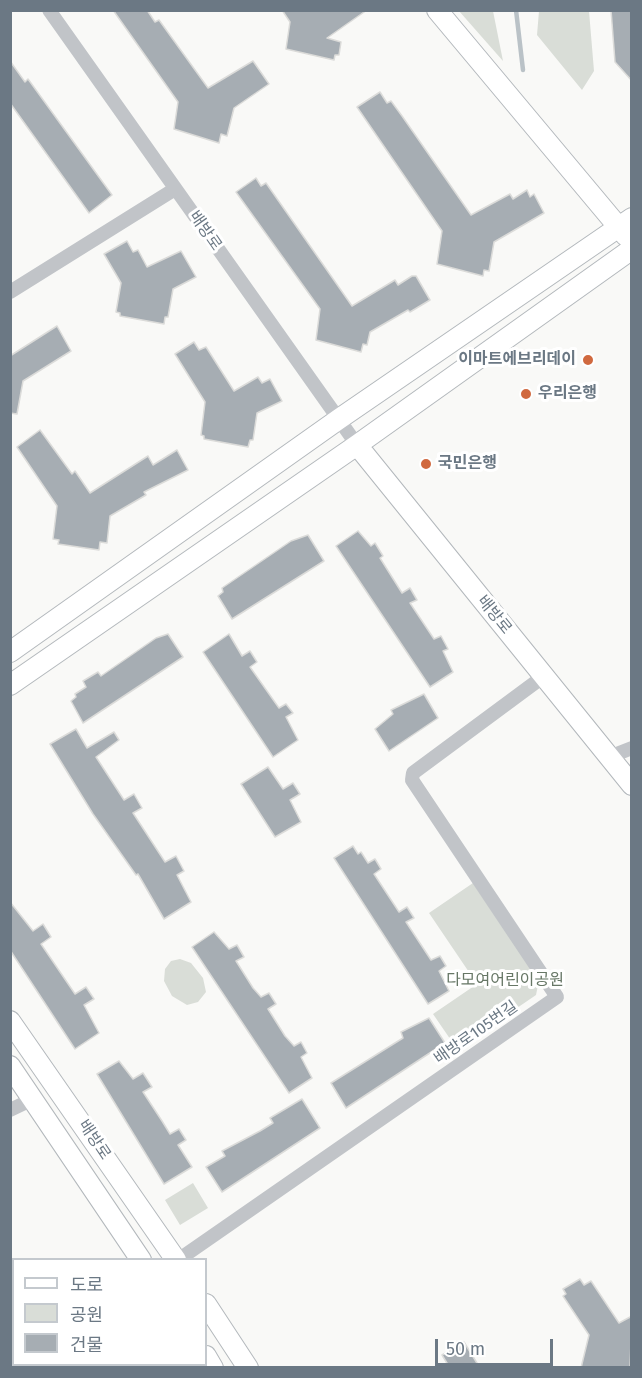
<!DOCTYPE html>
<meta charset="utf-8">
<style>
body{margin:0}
#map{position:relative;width:642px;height:1378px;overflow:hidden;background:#f9f9f7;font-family:"Fira Sans","Noto Sans KR",sans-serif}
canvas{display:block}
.frame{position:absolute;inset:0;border:12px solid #6b7884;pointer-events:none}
.legend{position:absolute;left:12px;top:1258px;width:195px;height:108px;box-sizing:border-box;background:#fff;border:2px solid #c4c9ce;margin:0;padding:8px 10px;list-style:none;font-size:18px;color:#6b7884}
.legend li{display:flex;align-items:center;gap:12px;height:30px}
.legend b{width:30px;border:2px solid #c4c9ce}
.scale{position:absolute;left:435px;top:1339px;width:118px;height:27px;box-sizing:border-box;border:3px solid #6b7884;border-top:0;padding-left:8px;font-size:18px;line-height:21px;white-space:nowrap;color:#6b7884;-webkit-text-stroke:4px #fff;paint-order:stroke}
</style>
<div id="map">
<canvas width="642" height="1378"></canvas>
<div class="frame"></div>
<ul class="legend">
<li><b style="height:8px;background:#fff"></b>도로</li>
<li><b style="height:16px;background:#d9ddd7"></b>공원</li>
<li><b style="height:16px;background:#a6adb3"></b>건물</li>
</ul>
<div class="scale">50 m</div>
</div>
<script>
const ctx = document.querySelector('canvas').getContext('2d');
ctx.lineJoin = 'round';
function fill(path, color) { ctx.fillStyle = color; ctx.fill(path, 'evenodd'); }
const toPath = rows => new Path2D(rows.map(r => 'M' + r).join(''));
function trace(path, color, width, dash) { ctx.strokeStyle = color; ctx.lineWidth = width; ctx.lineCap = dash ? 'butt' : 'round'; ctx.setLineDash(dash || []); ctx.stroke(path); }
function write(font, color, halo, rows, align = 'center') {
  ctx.font = font + ' "Fira Sans","Noto Sans KR",sans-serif'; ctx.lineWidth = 6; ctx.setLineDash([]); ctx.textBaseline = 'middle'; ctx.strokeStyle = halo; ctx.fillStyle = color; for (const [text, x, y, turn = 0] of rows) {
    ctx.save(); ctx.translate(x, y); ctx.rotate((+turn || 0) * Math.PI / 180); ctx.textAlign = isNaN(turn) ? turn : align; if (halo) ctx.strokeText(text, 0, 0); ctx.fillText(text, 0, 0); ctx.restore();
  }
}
fill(toPath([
 [459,11,493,11,503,61],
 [539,11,589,11,594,71,582,90,537,35],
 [473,883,539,980,536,995,457,1049,433,1014,477,984,429,913],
 [180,959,191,963,203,978,206,992,198,1002,187,1005,172,996,164,981,165,969,171,961],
 [193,1183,208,1208,180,1225,165,1200]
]), '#d9ddd7');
trace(toPath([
 [516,10,523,70]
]), '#bac2c7', 4.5);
const building = toPath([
 [113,10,147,10,155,22,159,20,208,88,253,61,269,84,234,108,227,136,221,134,219,143,174,129,178,102,113,10],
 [282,10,367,10,327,38,341,42,339,55,335,55,334,60,286,49,290,22,282,10],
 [611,10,632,10,632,81,615,62,611,10],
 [10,61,25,82,28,79,112,195,89,213,10,103,10,61],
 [380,92,387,103,391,101,402,116,471,215,510,194,513,199,527,190,530,197,534,194,544,213,494,242,489,271,484,270,483,276,437,264,442,231,357,107,380,92],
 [256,178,261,186,266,183,352,306,395,280,398,285,412,276,416,276,430,300,410,312,408,310,370,332,367,345,363,344,361,352,316,340,320,309,236,192,256,178],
 [127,241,133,252,138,250,147,267,181,251,196,277,173,289,168,317,165,317,164,324,120,316,120,313,116,312,121,283,104,254,127,241],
 [57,326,71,351,23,381,17,414,10,413,10,356,57,326],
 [194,342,199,350,206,347,234,391,258,377,262,383,270,379,282,401,257,413,253,440,250,440,248,447,204,439,204,436,201,435,205,402,175,354,194,342],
 [40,430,72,474,75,471,90,493,148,456,153,465,177,450,188,470,144,492,146,495,110,516,107,543,100,542,99,550,58,544,59,540,53,539,57,506,17,447,40,430],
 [358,531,371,546,375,543,383,556,380,558,402,593,410,588,417,600,410,603,434,639,441,636,448,649,443,651,453,672,430,687,336,546,358,531],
 [308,535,324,561,232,619,218,596,223,592,222,588,291,541,308,535],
 [168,634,183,657,83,723,71,701,76,697,75,694,86,687,83,681,98,672,101,676,156,638,168,634],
 [229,634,242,656,250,651,257,662,250,667,279,708,286,704,293,713,286,717,298,740,273,757,203,652,229,634],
 [424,694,438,718,389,751,375,729,393,714,391,710,424,694],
 [76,729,87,748,114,732,119,740,96,757,124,800,134,794,142,808,133,813,165,862,176,856,184,871,177,875,191,902,164,919,138,874,136,875,93,814,50,744,76,729],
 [268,767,283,789,293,783,300,794,290,800,301,822,275,837,241,784,268,767],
 [353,846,358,854,361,852,368,863,375,859,381,869,374,874,399,912,407,907,414,918,406,922,431,960,440,956,446,966,439,971,449,991,428,1004,334,858,353,846],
 [10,902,33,931,43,924,51,937,41,944,75,994,86,987,94,999,84,1005,99,1033,75,1049,10,950,10,902],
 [214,932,229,949,237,945,244,957,236,961,253,988,261,997,269,993,276,1004,268,1009,285,1036,294,1046,301,1042,307,1053,301,1057,312,1078,289,1093,192,947,214,932],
 [429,1018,445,1043,346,1108,331,1083,403,1038,401,1032,429,1018],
 [119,1061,133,1079,143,1073,152,1087,143,1092,162,1121,170,1134,179,1129,186,1140,178,1145,192,1167,164,1184,97,1074,119,1061],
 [302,1099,320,1128,222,1192,206,1167,225,1156,222,1151,260,1131,273,1123,270,1118,302,1099],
 [580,1279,584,1285,591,1281,619,1323,632,1316,630,1368,581,1368,589,1335,563,1296,566,1294,563,1289,580,1279],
 [464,1342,480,1368,450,1368,442,1355,464,1342]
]);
fill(building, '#a6adb3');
trace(building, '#dbdbd9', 1.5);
const secondary = toPath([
 [437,10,626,236],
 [357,445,632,785],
 [10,652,339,419,632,218],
 [10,685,357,445,632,249],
 [10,1021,176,1260],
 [10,1066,141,1260],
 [206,1304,248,1368],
 [206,1356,213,1368]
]);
trace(secondary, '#b3b8bc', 22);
trace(toPath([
 [49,10,357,445],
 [10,292,175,189],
 [609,757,632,748],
 [10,1110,33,1099],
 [178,1260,557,997,412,780,413,773,544,676]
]), '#c1c4c8', 14);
trace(secondary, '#fff', 20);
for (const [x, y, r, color] of [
 [588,360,6,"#d0693f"],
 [526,394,6,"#d0693f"],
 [426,464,6,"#d0693f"]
]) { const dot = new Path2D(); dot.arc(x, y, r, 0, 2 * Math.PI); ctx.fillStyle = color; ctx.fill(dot); trace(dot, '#fff', 2); }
write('16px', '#6b7884', '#fff', [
 ["배방로",205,231,55],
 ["배방로",494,615,51],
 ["배방로105번길",476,1033,-35],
 ["배방로",94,1140,56]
]);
write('bold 16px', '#6b7884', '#fff', [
 ["이마트에브리데이",576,360,"right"],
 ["우리은행",538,394],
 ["국민은행",438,464]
], 'left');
write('16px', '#677766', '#fff', [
 ["다모여어린이공원",505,981]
]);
</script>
